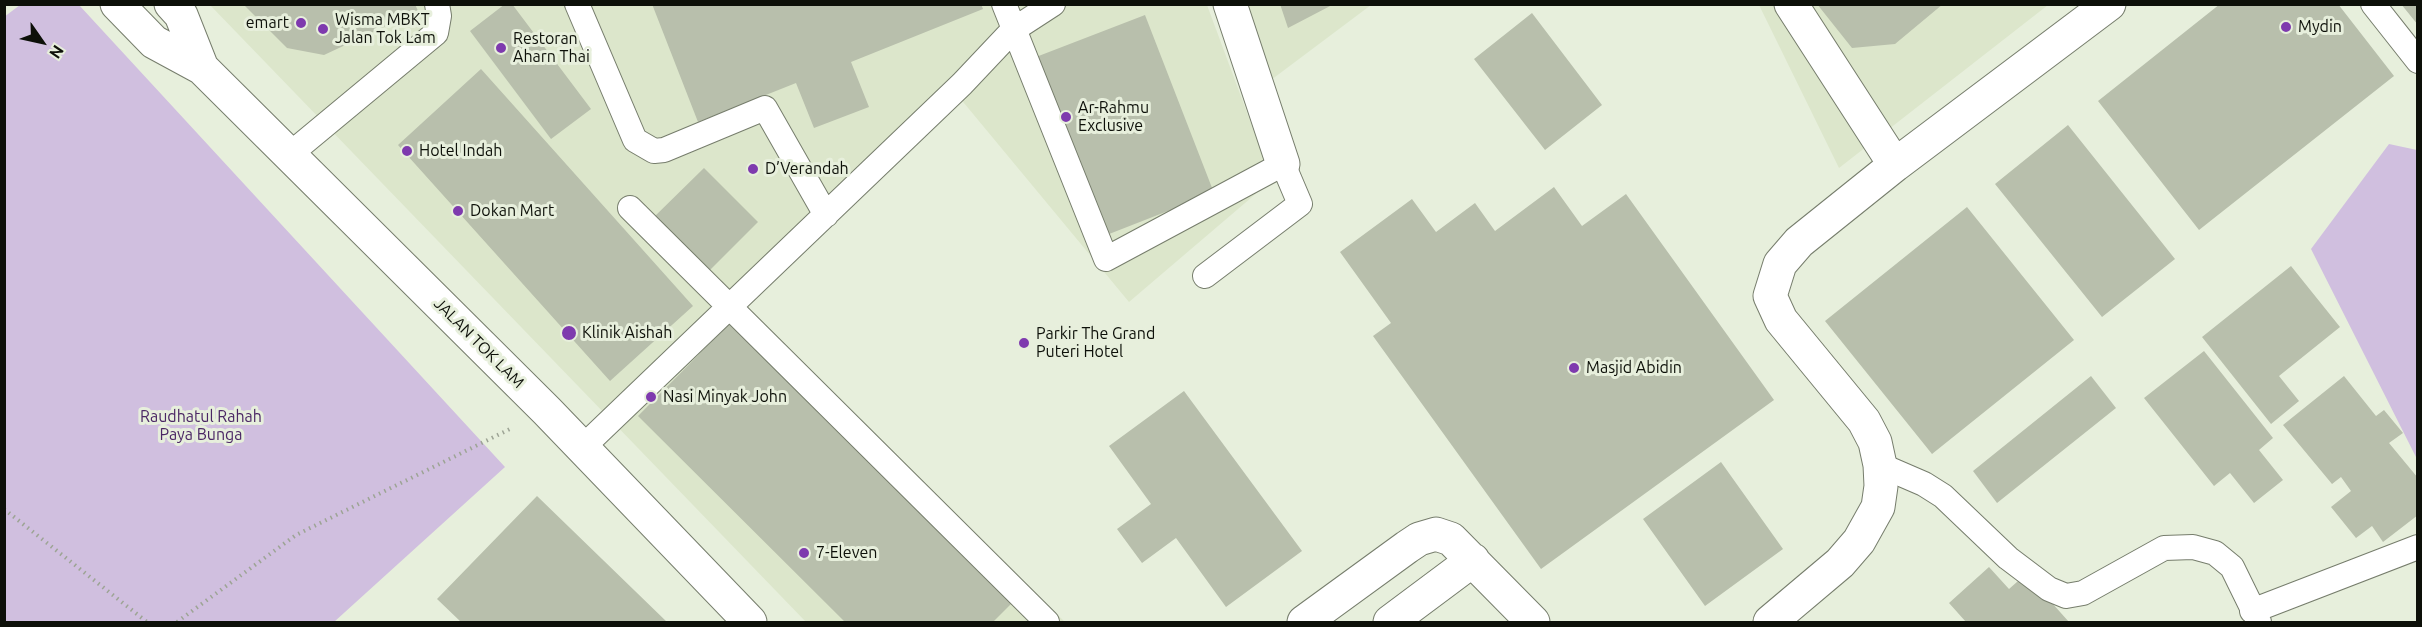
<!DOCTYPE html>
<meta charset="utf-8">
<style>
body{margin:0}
#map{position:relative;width:2422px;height:627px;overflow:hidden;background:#e7efdc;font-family:Ubuntu,sans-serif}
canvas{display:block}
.frame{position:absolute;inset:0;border:6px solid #0d1009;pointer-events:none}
.north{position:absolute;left:12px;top:12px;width:60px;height:60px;-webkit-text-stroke:4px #e7efdc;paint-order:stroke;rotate:124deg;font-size:16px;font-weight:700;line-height:24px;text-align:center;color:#0d1009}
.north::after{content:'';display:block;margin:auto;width:21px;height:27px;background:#0d1009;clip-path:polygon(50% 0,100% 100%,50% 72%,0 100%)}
</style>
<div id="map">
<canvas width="2422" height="627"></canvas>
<div class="frame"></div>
<div class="north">N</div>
</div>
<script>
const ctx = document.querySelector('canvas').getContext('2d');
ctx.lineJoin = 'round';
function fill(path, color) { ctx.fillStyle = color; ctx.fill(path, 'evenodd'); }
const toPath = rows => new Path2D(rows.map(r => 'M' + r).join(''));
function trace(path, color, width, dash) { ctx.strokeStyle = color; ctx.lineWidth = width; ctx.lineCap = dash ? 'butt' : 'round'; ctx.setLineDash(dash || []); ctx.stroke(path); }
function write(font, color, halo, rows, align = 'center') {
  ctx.font = font + ' Ubuntu,sans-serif'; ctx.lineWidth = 6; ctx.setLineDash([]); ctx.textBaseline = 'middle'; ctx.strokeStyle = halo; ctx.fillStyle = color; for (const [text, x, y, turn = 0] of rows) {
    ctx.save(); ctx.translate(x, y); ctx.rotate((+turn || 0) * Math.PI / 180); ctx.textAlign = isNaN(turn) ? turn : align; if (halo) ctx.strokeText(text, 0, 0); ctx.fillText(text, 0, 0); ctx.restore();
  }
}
fill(toPath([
 [1234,4,1371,5,1263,86],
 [210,5,1207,5,1272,180,1129,302,959,97,741,309,1065,622,806,622],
 [1759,5,2048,5,1839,168]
]), '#dce6cb');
fill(toPath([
 [20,5,79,5,505,467,334,622,5,622,4,17],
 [2389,144,2417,150,2417,459,2311,249]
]), '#d0bfdf');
fill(toPath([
 [243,4,415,4,418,11,324,55,287,48],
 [505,4,512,4,591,109,551,139,470,31],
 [652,4,981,4,983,9,851,62,869,107,814,128,796,83,698,122],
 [1280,4,1334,4,1288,28],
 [1817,4,1943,4,1895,44,1852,48],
 [2220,4,2338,4,2394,76,2199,230,2098,101],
 [2401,4,2418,4,2418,25],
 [1532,13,1602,105,1545,150,1474,59],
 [1145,15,1214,193,1104,236,1036,57],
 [481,69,693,306,610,381,398,145],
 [2068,125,2175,259,2102,317,1995,184],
 [704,168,758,222,706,274,652,219],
 [1554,187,1582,226,1626,194,1774,400,1541,569,1373,336,1391,323,1340,252,1412,199,1436,232,1475,203,1495,231],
 [1967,207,2074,340,1932,454,1825,321],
 [2291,266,2340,327,2279,376,2299,401,2271,424,2202,337],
 [734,319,1015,600,993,622,845,622,638,416],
 [2204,351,2273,438,2259,450,2283,480,2254,503,2230,473,2214,486,2144,398],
 [2091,376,2116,408,1997,503,1973,471],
 [2344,376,2376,416,2384,410,2403,433,2389,443,2418,478,2418,515,2383,542,2372,526,2356,538,2331,507,2351,491,2341,477,2332,484,2283,425],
 [1184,391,1302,551,1226,607,1176,538,1142,563,1117,529,1151,504,1109,446],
 [1721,462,1783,549,1705,606,1643,519],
 [537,496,667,622,461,622,437,599],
 [1989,567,2009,589,2026,574,2069,622,1966,622,1949,603]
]), '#b8bfac');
const service = toPath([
 [577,4,635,140,654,151,664,150,765,108,826,215],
 [1004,4,1106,259,1283,164,1300,204,1205,276],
 [2373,4,2418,61],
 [289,155,436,33,439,16,437,4],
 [630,208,1047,622],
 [583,447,962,84,1013,30,1053,4],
 [1880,465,1924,484,1943,496,2008,558,2049,589,2066,596,2083,593,2164,548,2193,547,2215,553,2232,567,2259,622],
 [2252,611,2418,547]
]);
const minor = toPath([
 [1230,4,1283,164],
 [1791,4,1895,165],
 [1304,622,1407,547,1419,539,1436,534,1451,539,1533,622],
 [1390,622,1473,560],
 [1770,622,1840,563,1859,541,1878,507,1881,486,1880,465,1875,442,1864,421,1781,320,1770,296,1780,264,1799,242,1895,165,2109,4]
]);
const tertiary = toPath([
 [117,4,154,42,202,68,547,411,750,622],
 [171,4,181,15,202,68]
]);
trace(service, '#767d6c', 26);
trace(minor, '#767d6c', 35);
trace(tertiary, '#767d6c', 35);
trace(toPath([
 [4,509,147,622],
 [177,622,296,535,512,428]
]), '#9da495', 4, [1.5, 4.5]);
trace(service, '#fff', 24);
trace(minor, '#fff', 33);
trace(tertiary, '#fff', 33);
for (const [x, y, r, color] of [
 [301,23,6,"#7e3aae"],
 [2286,27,6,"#7e3aae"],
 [323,29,6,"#7e3aae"],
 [501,48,6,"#7e3aae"],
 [1066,117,6,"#7e3aae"],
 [407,151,6,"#7e3aae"],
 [753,169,6,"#7e3aae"],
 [458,211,6,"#7e3aae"],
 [569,333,8,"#7e3aae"],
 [1024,343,6,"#7e3aae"],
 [1574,368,6,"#7e3aae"],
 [651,397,6,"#7e3aae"],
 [804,553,6,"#7e3aae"]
]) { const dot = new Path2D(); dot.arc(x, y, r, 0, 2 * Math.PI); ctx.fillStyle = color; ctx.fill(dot); trace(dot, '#e7efdc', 2); }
write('16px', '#0d1009', '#e7efdc', [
 ["Wisma MBKT",335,20],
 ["Jalan Tok Lam",335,38],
 ["emart",289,23,"right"],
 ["Mydin",2298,27],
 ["Restoran",513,39],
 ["Aharn Thai",513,57],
 ["Ar-Rahmu",1078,108],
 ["Exclusive",1078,126],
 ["Hotel Indah",419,151],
 ["D’Verandah",765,169],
 ["Dokan Mart",470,211],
 ["Klinik Aishah",582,333],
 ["Parkir The Grand",1036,334],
 ["Puteri Hotel",1036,352],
 ["Masjid Abidin",1586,368],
 ["Nasi Minyak John",663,397],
 ["7-Eleven",816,553]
], 'left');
write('16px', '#0d1009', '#e7efdc', [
 ["JALAN TOK LAM",479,343,45]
]);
write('16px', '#4b2765', '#e7efdc', [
 ["Raudhatul Rahah",201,417],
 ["Paya Bunga",201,435]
]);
</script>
